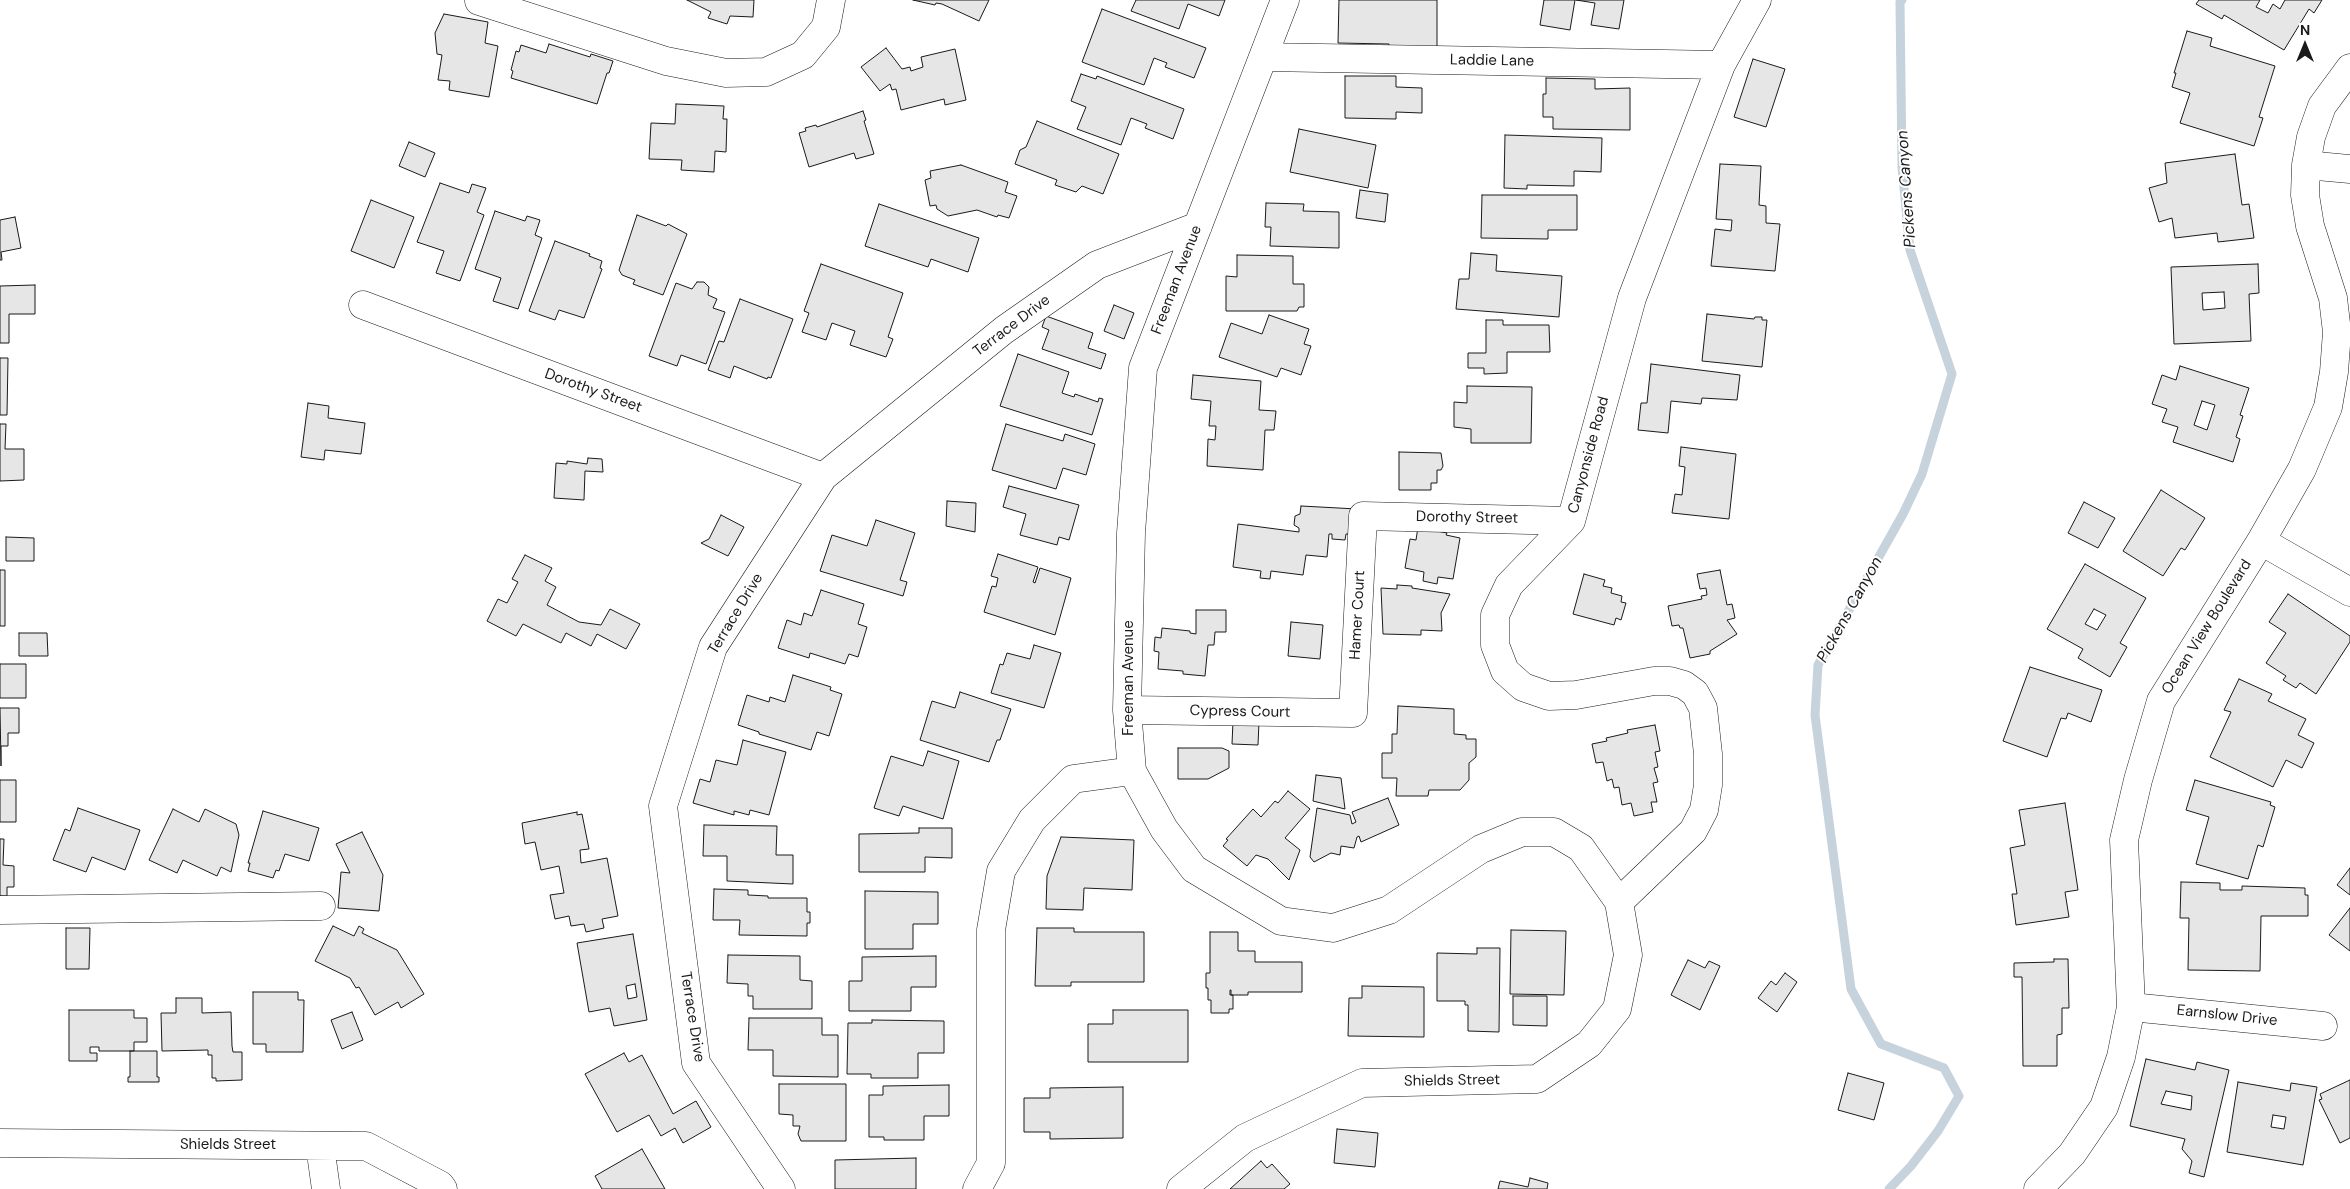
<!DOCTYPE html>
<style>
body{margin:0}
#map{position:relative;width:2350px;height:1189px;overflow:hidden;background:#fff;font-family:"DM Sans",sans-serif}
canvas{display:block}
.north{position:absolute;left:2280px;top:20px;width:50px;height:50px;-webkit-text-stroke:4px #fff;paint-order:stroke;rotate:0deg;font-size:14px;font-weight:700;line-height:20px;text-align:center;color:#1a1a1a}
.north::after{content:'';display:block;margin:auto;width:18px;height:22px;background:#1a1a1a;clip-path:polygon(50% 0,100% 100%,50% 72%,0 100%)}
</style>
<div id="map">
<canvas width="2350" height="1189"></canvas>
<div class="north">N</div>
</div>
<script>
const ctx = document.querySelector('canvas').getContext('2d');
ctx.lineJoin = 'round';
const toPath = rows => new Path2D(rows.map(r => 'M' + r).join(''));
function trace(path, color, width, dash) { ctx.strokeStyle = color; ctx.lineWidth = width; ctx.lineCap = dash ? 'butt' : 'round'; ctx.setLineDash(dash || []); ctx.stroke(path); }
function fill(path, color) { ctx.fillStyle = color; ctx.fill(path, 'evenodd'); }
function write(font, color, halo, rows, align = 'center') {
  ctx.font = font + ' "DM Sans",sans-serif'; ctx.lineWidth = 4; ctx.setLineDash([]); ctx.textBaseline = 'middle'; ctx.strokeStyle = halo; ctx.fillStyle = color; for (const [text, x, y, turn = 0] of rows) {
    ctx.save(); ctx.translate(x, y); ctx.rotate((+turn || 0) * Math.PI / 180); ctx.textAlign = isNaN(turn) ? turn : align; if (halo) ctx.strokeText(text, 0, 0); ctx.fillText(text, 0, 0); ctx.restore();
  }
}
trace(toPath([
 [1889,1189,1911,1166,1938,1131,1959,1096,1944,1068,1881,1044,1851,989,1815,715,1818,665,1903,514,1922,474,1952,374,1910,250,1902,167,1900,2,1902,0]
]), '#c6d2dc', 9);
const building = toPath([
 [687,0,754,0,753,17,730,16,727,24,708,18,711,12,687,0],
 [913,0,989,0,979,21,942,4,936,3,935,5,913,0],
 [1136,0,1225,0,1219,16,1188,4,1179,29,1131,11,1136,0],
 [1339,0,1437,0,1437,49,1389,49,1389,44,1338,43,1339,0],
 [1544,0,1575,0,1570,30,1540,25,1544,0],
 [1576,0,1624,0,1619,29,1591,25,1595,3,1576,0],
 [2199,0,2260,0,2256,7,2268,13,2273,4,2280,9,2285,0,2322,0,2314,13,2309,9,2284,50,2224,15,2222,19,2196,4,2199,0],
 [1102,9,1206,48,1194,78,1165,67,1167,63,1154,58,1144,85,1082,62,1102,9],
 [444,14,488,22,485,43,498,46,489,97,449,90,450,81,438,80,442,55,437,54,435,33,444,14],
 [2187,31,2212,38,2210,46,2275,66,2259,117,2263,118,2254,146,2180,123,2190,93,2172,87,2176,73,2174,73,2187,31],
 [549,44,590,57,591,54,613,61,609,73,607,73,597,104,511,78,513,71,511,70,516,51,519,52,521,45,546,53,549,44],
 [886,48,902,69,910,67,911,71,923,67,921,57,955,49,966,100,945,105,944,99,901,110,896,89,892,90,890,84,880,91,861,67,886,48],
 [1753,59,1785,69,1766,127,1734,117,1753,59],
 [1081,74,1096,79,1097,76,1184,109,1173,139,1145,128,1147,124,1131,118,1121,145,1077,129,1086,107,1071,101,1081,74],
 [1345,76,1396,76,1396,87,1422,88,1422,113,1396,112,1396,119,1345,118,1345,76],
 [1546,78,1595,79,1595,89,1630,88,1630,130,1553,129,1553,117,1543,117,1543,94,1546,94,1546,78],
 [676,104,724,106,723,119,727,119,726,152,715,151,714,172,681,170,682,160,649,159,651,123,675,124,676,104],
 [863,111,866,120,864,121,874,154,856,159,854,153,809,167,799,133,806,131,805,128,816,125,817,127,863,111],
 [1037,121,1119,154,1103,194,1082,186,1076,192,1055,185,1057,180,1015,164,1020,150,1026,147,1037,121],
 [1299,129,1376,145,1368,188,1290,172,1299,129],
 [1505,135,1602,138,1601,172,1574,171,1574,186,1527,185,1527,189,1504,188,1505,135],
 [409,142,435,153,425,177,399,166,409,142],
 [2235,154,2242,205,2249,204,2254,238,2218,242,2217,233,2175,238,2172,218,2159,222,2149,188,2167,183,2165,163,2235,154],
 [1720,164,1761,166,1759,205,1766,206,1766,223,1780,224,1775,271,1711,266,1715,229,1731,231,1732,220,1716,219,1720,164],
 [961,165,1008,182,1005,192,1017,196,1009,218,998,215,997,217,977,210,948,216,937,209,936,205,930,206,925,180,931,178,930,171,961,165],
 [440,183,469,193,472,184,486,188,477,212,484,215,460,281,436,273,444,251,417,242,440,183],
 [1360,190,1388,194,1385,222,1356,218,1360,190],
 [1482,195,1577,195,1577,230,1548,230,1548,239,1481,238,1482,195],
 [371,200,414,217,394,268,351,251,371,200],
 [1266,203,1304,204,1303,211,1339,212,1339,248,1270,246,1271,227,1265,227,1266,203],
 [879,204,979,238,968,272,931,259,928,267,865,246,879,204],
 [495,211,525,221,527,216,540,220,535,235,542,238,518,309,493,301,501,278,475,269,495,211],
 [637,215,666,226,668,224,687,234,663,295,633,284,635,280,622,275,619,270,637,215],
 [15,217,21,248,1,252,2,260,0,260,0,220,15,217],
 [555,241,590,254,589,256,602,261,600,268,602,269,584,318,559,310,555,320,529,311,555,241],
 [1471,253,1497,255,1496,271,1562,276,1559,317,1456,309,1459,279,1469,279,1471,253],
 [1237,255,1293,256,1293,284,1304,284,1304,307,1299,307,1297,311,1226,311,1226,276,1237,277,1237,255],
 [821,264,903,293,888,337,893,339,886,357,850,345,855,331,832,323,826,340,802,332,809,313,804,311,821,264],
 [2258,264,2259,293,2249,294,2251,341,2174,344,2171,267,2258,264],
 [2224,292,2225,308,2203,310,2202,293,2224,292],
 [697,282,704,282,709,287,708,295,717,299,713,308,725,312,706,364,681,355,677,366,649,356,676,283,692,289,697,282],
 [35,285,35,314,9,314,9,343,0,343,0,286,35,285],
 [740,299,793,319,771,378,768,377,767,379,734,366,730,378,708,370,719,341,724,342,740,299],
 [1114,305,1134,313,1124,339,1104,331,1114,305],
 [1707,314,1754,319,1755,317,1762,317,1762,320,1767,320,1762,367,1702,361,1707,314],
 [1269,315,1309,329,1304,344,1311,346,1301,375,1281,368,1277,377,1219,357,1231,323,1262,334,1269,315],
 [1046,316,1093,333,1088,348,1106,354,1101,369,1042,349,1049,330,1042,327,1046,316],
 [1486,320,1503,320,1503,325,1549,325,1550,352,1507,352,1507,373,1484,374,1484,368,1468,368,1468,353,1486,353,1486,320],
 [1018,354,1069,372,1062,393,1074,397,1075,394,1098,402,1099,398,1103,399,1092,435,1000,406,1018,354],
 [0,358,8,358,7,415,0,415,0,358],
 [1651,364,1740,375,1737,400,1702,398,1701,404,1671,401,1668,433,1638,430,1641,403,1647,403,1651,364],
 [2180,366,2249,388,2240,415,2243,416,2236,437,2240,439,2233,462,2173,442,2178,427,2162,422,2167,409,2152,404,2162,375,2176,380,2180,366],
 [2202,401,2215,405,2207,430,2194,425,2202,401],
 [1193,375,1261,381,1259,410,1276,411,1274,430,1265,430,1263,470,1207,466,1208,439,1215,440,1216,426,1209,426,1211,401,1191,399,1193,375],
 [1467,386,1532,387,1531,443,1471,443,1471,429,1454,427,1454,402,1467,403,1467,386],
 [308,403,329,406,328,418,365,423,361,454,325,450,324,460,301,457,308,403],
 [0,424,6,424,5,449,24,449,24,480,0,481,0,424],
 [1006,424,1063,441,1065,434,1095,444,1086,475,1063,468,1056,489,992,470,1006,424],
 [1681,447,1736,454,1729,519,1672,513,1675,494,1682,495,1685,467,1679,466,1681,447],
 [1399,452,1441,453,1443,466,1441,470,1437,470,1437,483,1431,483,1431,490,1399,490,1399,452],
 [588,458,602,459,603,472,585,471,584,500,554,498,556,463,567,464,567,461,587,464,588,458],
 [1009,486,1079,505,1069,540,1059,537,1057,545,1020,535,1026,514,1003,507,1009,486],
 [2161,490,2205,518,2185,550,2181,548,2163,576,2123,551,2161,490],
 [947,501,976,503,975,532,946,526,947,501],
 [2084,502,2115,518,2098,548,2068,533,2084,502],
 [1301,506,1357,509,1355,534,1346,534,1345,540,1332,539,1332,534,1329,534,1327,557,1306,555,1303,575,1271,571,1270,579,1260,578,1261,571,1233,567,1238,524,1299,532,1299,528,1294,525,1295,516,1300,514,1301,506],
 [721,515,744,527,728,556,701,543,709,539,721,515],
 [876,520,915,533,900,580,907,582,903,596,820,571,832,535,867,546,876,520],
 [1418,527,1447,533,1446,535,1460,538,1453,579,1438,577,1437,584,1423,581,1424,572,1405,568,1410,539,1416,540,1418,527],
 [6,537,34,538,34,561,6,561,6,537],
 [998,554,1038,567,1033,582,1035,583,1040,568,1071,578,1055,635,984,612,992,586,996,587,998,578,991,576,998,554],
 [525,555,552,568,545,581,556,587,547,605,579,622,601,625,610,609,640,624,626,649,597,634,591,646,566,633,561,643,523,624,516,636,487,621,498,599,507,603,518,582,512,579,525,555],
 [2085,564,2146,598,2120,643,2127,647,2110,677,2078,658,2083,649,2047,629,2085,564],
 [2094,609,2106,615,2097,630,2085,624,2094,609],
 [0,570,5,570,5,626,0,626,0,570],
 [1720,570,1727,605,1732,604,1735,618,1727,620,1737,634,1710,651,1710,654,1690,658,1683,628,1680,628,1679,625,1672,626,1668,606,1702,599,1701,596,1707,595,1706,588,1700,589,1697,574,1720,570],
 [1584,574,1605,580,1603,586,1612,588,1611,593,1622,596,1621,602,1626,603,1621,620,1616,618,1614,625,1573,614,1584,574],
 [1397,585,1412,586,1412,588,1450,594,1441,613,1442,631,1421,630,1421,635,1383,634,1381,588,1397,589,1397,585],
 [821,590,864,604,858,624,867,627,858,657,849,654,845,664,810,653,809,658,778,648,787,620,801,625,804,613,812,616,821,590],
 [2288,594,2350,636,2350,642,2316,694,2300,683,2296,688,2283,680,2286,676,2266,663,2286,633,2269,622,2288,594],
 [1196,610,1226,610,1226,632,1215,632,1214,645,1208,645,1205,676,1183,674,1183,671,1158,669,1159,652,1154,651,1155,637,1161,638,1162,628,1190,631,1190,633,1196,634,1196,610],
 [1291,622,1323,625,1320,659,1288,656,1291,622],
 [19,633,47,633,48,656,19,656,19,633],
 [1034,645,1061,653,1044,708,991,693,1000,664,1003,665,1007,653,1030,659,1034,645],
 [0,664,26,664,26,698,0,698,0,664],
 [2030,667,2102,690,2091,722,2068,713,2066,719,2061,718,2047,757,2003,741,2030,667],
 [793,675,831,687,830,690,842,694,829,736,817,732,811,750,759,734,759,732,738,725,747,695,769,702,770,697,785,702,793,675],
 [2239,679,2272,694,2268,701,2306,719,2298,735,2314,743,2302,768,2286,760,2273,787,2210,757,2231,712,2224,710,2239,679],
 [960,692,1011,709,1000,740,997,740,989,762,920,740,932,701,955,708,960,692],
 [1398,706,1454,709,1454,734,1466,735,1466,739,1476,739,1476,757,1469,763,1469,780,1460,790,1429,790,1428,796,1396,796,1397,778,1382,778,1382,753,1392,753,1392,734,1397,734,1398,706],
 [0,708,19,708,19,733,8,733,8,746,1,746,1,766,0,708],
 [1233,721,1259,722,1258,745,1232,744,1233,721],
 [1655,725,1660,751,1655,752,1658,767,1654,768,1658,782,1653,783,1657,802,1651,802,1653,812,1634,816,1631,803,1622,805,1619,787,1614,788,1612,779,1607,781,1603,762,1596,763,1592,744,1607,741,1606,738,1628,733,1627,730,1655,725],
 [743,740,786,752,769,815,750,810,749,815,734,811,734,815,693,803,700,779,710,782,716,760,737,765,743,740],
 [1178,748,1222,748,1229,751,1229,768,1208,779,1178,779,1178,748],
 [928,751,959,761,943,819,903,806,899,816,874,808,891,756,923,766,928,751],
 [1316,775,1341,778,1345,809,1313,801,1316,775],
 [0,780,16,780,16,822,0,822,0,780],
 [2195,780,2271,802,2270,805,2275,807,2263,847,2258,845,2248,879,2196,864,2209,817,2186,810,2195,780],
 [1288,791,1310,809,1285,838,1300,850,1289,880,1268,859,1256,855,1247,866,1223,846,1228,840,1226,839,1253,809,1261,817,1275,801,1278,803,1288,791],
 [1388,798,1399,825,1361,842,1359,836,1357,837,1354,848,1341,846,1340,855,1331,853,1314,862,1310,857,1317,808,1350,815,1352,824,1356,822,1352,812,1388,798],
 [2065,803,2078,890,2065,892,2069,917,2016,925,2012,894,2017,894,2010,848,2025,845,2019,810,2065,803],
 [78,808,140,830,125,870,92,857,86,872,53,860,65,829,70,831,78,808],
 [173,809,199,822,205,809,236,824,239,835,231,872,221,867,217,876,183,860,177,873,149,860,173,809],
 [263,811,319,828,309,861,285,854,279,871,276,870,273,878,248,871,250,863,248,863,263,811],
 [577,812,577,815,582,814,589,849,580,850,581,863,607,858,618,916,602,919,604,928,586,932,584,924,571,926,569,916,555,919,550,895,564,893,559,866,541,870,535,842,525,844,522,823,577,812],
 [704,825,777,826,776,855,793,855,793,884,727,881,727,856,703,856,704,825],
 [919,828,952,828,952,858,925,857,925,872,859,872,859,834,919,833,919,828],
 [362,832,383,875,379,911,338,908,341,872,350,873,336,844,362,832],
 [1061,837,1134,840,1132,890,1084,888,1083,910,1046,909,1047,876,1061,837],
 [0,839,4,839,3,865,14,866,14,887,7,887,7,896,0,896,0,839],
 [2350,868,2350,895,2337,885,2350,868],
 [2181,882,2220,883,2220,890,2242,890,2242,886,2305,888,2305,895,2308,895,2308,916,2261,916,2260,971,2188,970,2189,918,2180,918,2181,882],
 [714,889,748,890,748,895,768,896,768,898,807,898,807,912,810,912,810,923,807,923,807,936,739,935,740,920,713,920,714,889],
 [865,891,938,892,938,924,913,924,913,949,865,949,865,891],
 [2350,908,2350,951,2329,935,2350,908],
 [333,926,354,936,359,926,364,929,362,933,397,950,424,994,401,1008,398,1002,375,1015,359,987,356,988,350,978,315,961,333,926],
 [66,928,90,928,89,969,66,969,66,928],
 [1037,928,1074,928,1074,932,1144,932,1144,982,1071,982,1071,986,1035,986,1037,928],
 [1511,930,1566,931,1564,995,1510,994,1511,930],
 [1210,932,1238,932,1238,951,1255,951,1255,962,1302,962,1302,992,1248,992,1248,995,1231,995,1231,990,1230,990,1230,995,1233,995,1233,1009,1229,1009,1229,1013,1211,1013,1211,1000,1208,1000,1208,988,1206,988,1206,973,1210,973,1210,932],
 [633,934,647,1020,614,1026,610,1008,589,1012,577,943,633,934],
 [635,984,637,997,628,999,626,986,635,984],
 [1477,948,1500,948,1499,1032,1468,1031,1468,1005,1465,1005,1465,1001,1437,1001,1437,953,1477,954,1477,948],
 [728,955,800,956,800,980,812,981,812,1009,753,1009,753,996,748,996,748,984,727,983,728,955],
 [936,956,936,987,911,987,911,1011,849,1011,849,981,862,981,862,957,936,956],
 [2054,959,2068,959,2069,1008,2062,1008,2062,1034,2057,1035,2057,1066,2023,1066,2022,977,2014,977,2014,963,2054,962,2054,959],
 [1688,960,1705,968,1709,961,1720,966,1700,1010,1671,995,1688,960],
 [1785,973,1797,982,1777,1012,1758,998,1771,981,1776,985,1785,973],
 [1362,986,1424,987,1424,1037,1348,1036,1349,998,1362,998,1362,986],
 [253,992,298,992,298,1000,304,1000,303,1052,266,1052,266,1044,253,1044,253,992],
 [1513,996,1547,996,1547,1026,1513,1025,1513,996],
 [176,998,202,998,202,1013,231,1012,232,1046,233,1052,242,1052,242,1080,216,1081,216,1078,212,1078,212,1055,208,1055,208,1050,162,1051,161,1013,176,1013,176,998],
 [69,1010,134,1010,134,1018,147,1018,147,1042,134,1042,134,1051,99,1051,99,1047,90,1047,90,1053,97,1053,97,1061,69,1061,69,1010],
 [1113,1010,1188,1010,1188,1062,1088,1062,1088,1024,1113,1024,1113,1010],
 [352,1012,363,1040,342,1049,331,1020,352,1012],
 [749,1018,822,1018,822,1035,838,1035,838,1077,773,1076,773,1050,748,1050,749,1018],
 [872,1020,944,1021,944,1053,918,1053,918,1078,871,1078,871,1074,847,1074,848,1023,872,1023,872,1020],
 [130,1051,157,1051,157,1077,159,1077,159,1082,128,1082,128,1077,130,1077,130,1051],
 [624,1053,629,1062,642,1055,673,1114,696,1101,711,1127,683,1143,675,1128,661,1136,649,1115,617,1132,585,1074,624,1053],
 [2146,1059,2195,1070,2197,1062,2229,1070,2204,1177,2189,1173,2192,1161,2182,1149,2185,1139,2130,1126,2146,1059],
 [2166,1091,2192,1096,2191,1110,2161,1104,2166,1091],
 [1848,1073,1884,1083,1874,1120,1838,1110,1848,1073],
 [2350,1080,2350,1138,2340,1143,2319,1100,2322,1099,2320,1094,2350,1080],
 [2238,1082,2290,1091,2291,1083,2317,1087,2303,1165,2227,1152,2238,1082],
 [2273,1115,2286,1117,2284,1129,2271,1127,2273,1115],
 [779,1084,846,1084,846,1141,801,1141,798,1134,800,1126,793,1126,793,1115,779,1114,779,1084],
 [949,1085,949,1116,924,1116,924,1140,884,1140,884,1137,869,1137,869,1095,883,1095,883,1086,949,1085],
 [1123,1087,1123,1138,1050,1139,1050,1132,1024,1132,1024,1098,1050,1098,1050,1088,1123,1087],
 [1337,1129,1378,1133,1375,1167,1334,1163,1337,1129],
 [642,1149,665,1189,602,1189,595,1176,642,1149],
 [916,1158,916,1189,835,1189,835,1160,916,1158],
 [1261,1161,1267,1168,1272,1164,1290,1184,1284,1189,1230,1189,1261,1161],
 [1530,1178,1548,1183,1547,1189,1498,1189,1500,1181,1528,1187,1530,1178]
]);
fill(building, '#e6e6e6');
trace(building, '#1a1a1a', 1);
const minor = toPath([
 [479,1,666,61,726,73,766,72,803,55,826,27,831,0],
 [1264,57,1721,65],
 [2306,165,2350,169],
 [363,305,823,477],
 [2261,541,2350,592],
 [1127,710,1353,713,1363,516,1571,521],
 [1619,902,1693,831,1704,810,1708,785,1708,754,1703,708,1695,693,1684,685,1670,681,1654,681,1576,695,1549,696,1523,687,1505,671,1495,645,1495,615,1509,585,1571,521,1632,298,1721,65,1757,0],
 [0,910,321,906],
 [2131,1007,2323,1026],
 [0,1143,366,1146,440,1185,443,1189],
 [320,1146,326,1189],
 [781,1189,696,1063,663,806,713,647,823,477,1004,330,1097,265,1198,226],
 [977,1189,991,1163,991,930,1001,871,1032,820,1073,779,1132,771],
 [1181,1189,1245,1138,1362,1083,1537,1079,1589,1044,1617,1009,1628,955,1619,902,1581,848,1554,832,1522,832,1481,849,1389,910,1333,928,1281,921,1194,869,1164,829,1132,771,1127,710,1131,533,1143,368,1285,0],
 [2038,1189,2072,1154,2104,1107,2121,1057,2131,1007,2124,840,2138,780,2161,701,2261,541,2302,469,2328,407,2334,372,2337,332,2333,298,2310,226,2305,195,2306,165,2311,137,2322,106,2350,68]
]);
trace(minor, '#1a1a1a', 29);
trace(minor, '#fff', 28);
write('15px', '#1a1a1a', '#fff', [
 ["Laddie Lane",1492,61,1],
 ["Freeman Avenue",1177,280,-69],
 ["Terrace Drive",1012,326,-37],
 ["Dorothy Street",593,391,20],
 ["Canyonside Road",1589,455,-75],
 ["Dorothy Street",1467,518,1],
 ["Terrace Drive",736,614,-59],
 ["Hamer Court",1358,615,-87],
 ["Ocean View Boulevard",2207,627,-58],
 ["Freeman Avenue",1129,678,-90],
 ["Cypress Court",1240,712,1],
 ["Earnslow Drive",2227,1016,6],
 ["Terrace Drive",692,1017,81],
 ["Shields Street",1452,1081,-1],
 ["Shields Street",228,1145]
]);
write('italic 16px', '#1a1a1a', '#fff', [
 ["Pickens Canyon",1907,189,-94],
 ["Pickens Canyon",1850,610,-61]
]);
</script>
